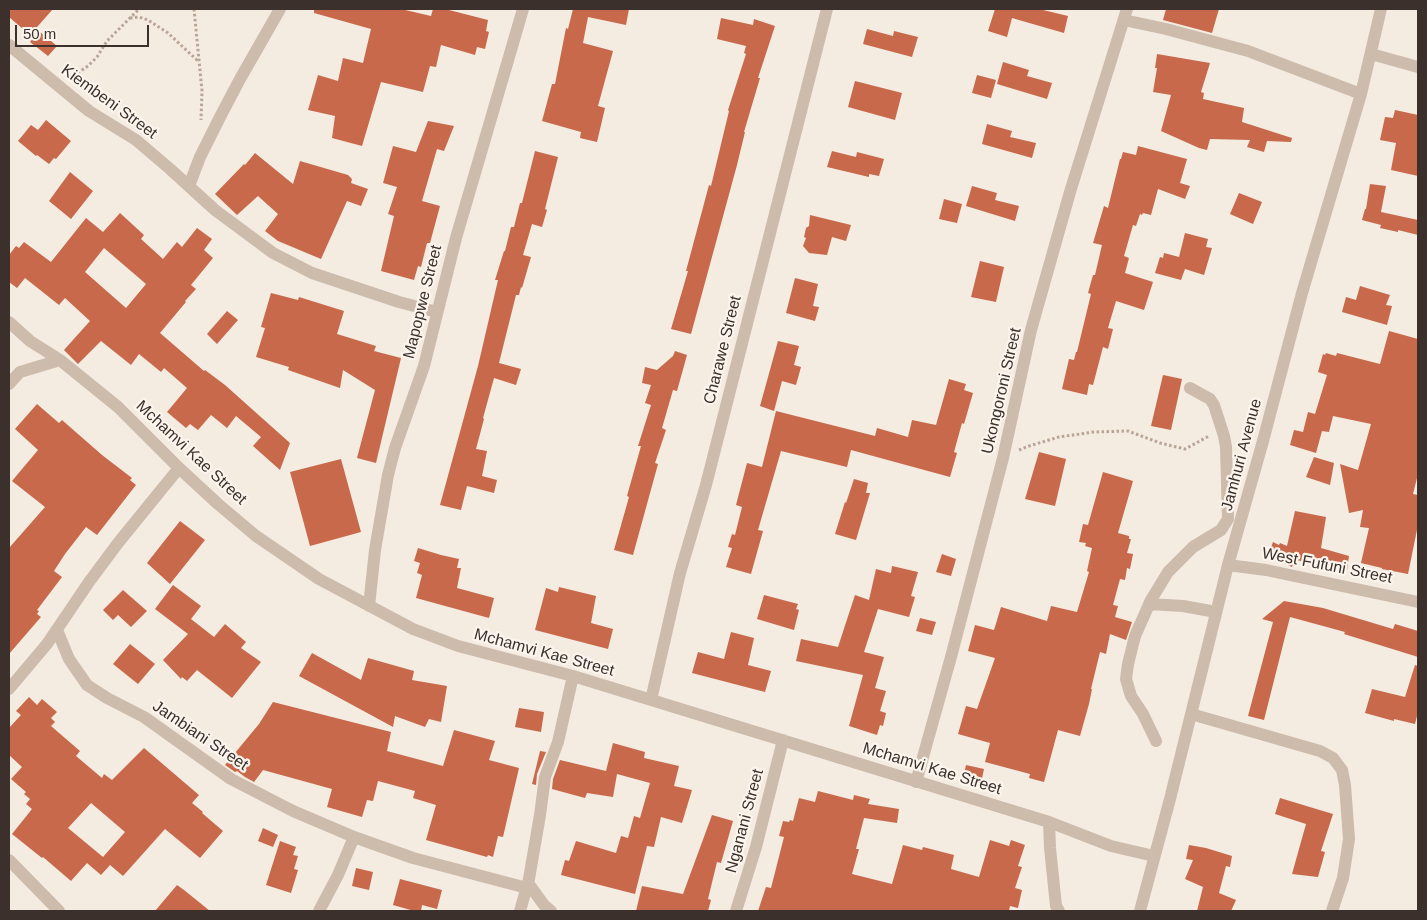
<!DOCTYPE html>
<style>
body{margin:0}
#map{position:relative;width:1427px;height:920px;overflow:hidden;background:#f4ebe1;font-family:Helvetica,sans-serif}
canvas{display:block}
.frame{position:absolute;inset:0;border:10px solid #3b302b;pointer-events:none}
.scale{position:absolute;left:15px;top:25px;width:134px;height:22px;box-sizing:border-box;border:2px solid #3b302b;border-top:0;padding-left:6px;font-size:15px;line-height:18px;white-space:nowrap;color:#3b302b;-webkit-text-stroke:4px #fbf5ee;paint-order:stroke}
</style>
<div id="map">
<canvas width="1427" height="920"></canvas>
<div class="frame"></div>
<div class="scale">50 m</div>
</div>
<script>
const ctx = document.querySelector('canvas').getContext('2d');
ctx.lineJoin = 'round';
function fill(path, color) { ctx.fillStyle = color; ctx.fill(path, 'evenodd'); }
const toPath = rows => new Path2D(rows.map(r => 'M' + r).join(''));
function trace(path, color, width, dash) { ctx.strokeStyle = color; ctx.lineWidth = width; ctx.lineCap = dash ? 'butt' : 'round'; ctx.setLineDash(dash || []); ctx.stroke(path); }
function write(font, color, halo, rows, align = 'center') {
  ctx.font = font + ' Helvetica,sans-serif'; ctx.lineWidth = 4.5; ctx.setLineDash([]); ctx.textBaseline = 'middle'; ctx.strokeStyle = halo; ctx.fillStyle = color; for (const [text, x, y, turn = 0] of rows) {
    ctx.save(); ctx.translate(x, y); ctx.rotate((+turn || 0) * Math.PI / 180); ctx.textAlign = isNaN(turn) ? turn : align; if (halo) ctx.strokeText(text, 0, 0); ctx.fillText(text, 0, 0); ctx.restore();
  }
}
fill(toPath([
 [9,9,53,9,30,35,9,17],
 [314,9,401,9,431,16,433,9,445,9,488,20,486,31,489,32,485,49,477,47,475,55,441,45,436,67,430,66,423,92,381,82,362,146,332,138,335,116,308,110,318,75,338,81,343,58,363,63,371,29,314,13],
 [573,9,629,9,626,25,588,17,583,43,613,51,598,106,605,108,597,142,580,138,581,132,542,121,552,84,555,84,566,28,568,29],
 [995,9,1039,9,1068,16,1064,33,1012,18,1007,37,988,31],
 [1166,9,1219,9,1212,33,1163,20],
 [721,18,753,25,754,19,775,26,758,78,760,78,744,132,745,132,737,165,691,334,671,329,688,271,686,271,709,185,711,186,729,111,728,110,746,54,744,53,746,46,717,39],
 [867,29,893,36,894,31,918,37,912,57,863,44],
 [39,31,57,46,48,56,30,42],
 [1157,54,1210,63,1201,92,1204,93,1203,99,1244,108,1242,122,1292,138,1291,142,1267,141,1264,152,1247,147,1250,140,1210,139,1207,150,1199,148,1161,131,1171,95,1153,92,1157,68,1155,68],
 [1003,62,1029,70,1027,76,1052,83,1047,99,997,84],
 [977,75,996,80,991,98,972,93],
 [855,81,902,93,895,120,848,107],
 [1395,110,1418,115,1418,176,1391,170,1396,143,1380,140,1385,117,1393,118],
 [46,120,71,141,56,159,54,158,49,164,37,155,36,156,18,141,31,125,38,130],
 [428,121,454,126,444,151,437,149,422,201,440,206,430,243,427,243,421,267,418,266,414,280,381,271,394,216,388,214,397,187,383,183,393,146,416,152],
 [987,124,1012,131,1010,137,1036,143,1032,158,982,144],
 [1138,146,1187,159,1180,183,1190,186,1185,199,1158,189,1151,215,1143,213,1142,215,1140,214,1136,226,1133,225,1124,256,1129,258,1125,273,1153,282,1144,310,1116,301,1108,328,1113,329,1108,349,1103,347,1093,385,1089,384,1087,395,1062,389,1069,359,1074,360,1076,352,1077,352,1091,294,1088,293,1093,275,1095,275,1102,245,1093,243,1104,206,1108,208,1120,159,1121,159,1123,152,1136,155],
 [535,151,558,157,545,209,547,210,542,227,532,224,523,255,531,257,522,288,521,287,519,295,516,295,499,363,521,369,516,385,494,378,483,418,484,419,476,449,487,451,482,476,497,480,494,493,467,486,461,510,440,505,478,366,498,280,495,280,504,251,505,251,511,227,514,227,520,203,522,203],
 [832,151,856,157,857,152,884,159,879,176,869,174,869,177,827,167],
 [255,153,293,184,300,161,348,175,352,179,351,183,368,189,361,206,347,201,321,259,278,241,265,231,278,214,258,196,237,215,215,194,244,164,245,165],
 [70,172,93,191,71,219,49,201],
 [1370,184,1386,186,1381,212,1418,220,1418,235,1398,230,1398,232,1380,228,1381,225,1362,220,1365,209,1366,209],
 [972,186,997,193,995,200,1019,206,1015,221,966,206],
 [1239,193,1262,202,1253,224,1230,214],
 [944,199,962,204,957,223,939,219],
 [120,213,144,235,141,239,163,259,177,242,182,247,197,228,212,239,204,250,213,258,191,285,196,289,185,301,186,302,160,333,204,371,205,370,225,385,290,443,280,470,253,446,261,437,236,416,227,428,211,415,198,430,190,424,186,428,167,412,187,388,164,368,161,372,139,354,131,365,101,341,78,364,64,350,90,321,65,298,59,305,25,278,17,288,9,282,9,255,16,246,19,248,24,242,51,262,86,218,103,232],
 [104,248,146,284,126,308,85,272],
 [810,215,851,225,846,241,832,237,827,255,809,253,803,246,806,238,804,237,806,228,809,226],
 [1185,233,1208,239,1206,247,1212,248,1204,275,1185,269,1181,280,1155,273,1160,257,1163,258,1164,253,1179,257],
 [980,261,1004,267,996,302,971,297],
 [795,278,818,284,813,306,819,307,815,321,786,313],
 [1360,286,1390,295,1386,305,1392,306,1387,325,1342,312,1346,297,1356,300],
 [271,293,298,300,299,297,344,311,337,334,376,346,374,351,401,358,376,463,357,458,375,390,343,370,340,388,288,370,289,367,256,357,265,328,261,327],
 [227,311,238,320,217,344,207,334],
 [1389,331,1418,339,1418,474,1413,494,1418,495,1418,525,1408,574,1382,569,1382,568,1361,563,1369,528,1360,527,1363,510,1349,513,1340,464,1358,470,1371,424,1333,416,1329,432,1322,431,1316,453,1290,445,1294,430,1303,432,1308,412,1315,414,1327,375,1318,372,1323,354,1325,355,1326,353,1336,356,1337,353,1380,364],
 [778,341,799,346,794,365,801,367,796,385,782,381,774,411,760,406],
 [675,351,687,355,677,391,673,390,662,428,666,430,655,463,658,464,633,555,614,550,629,497,627,496,641,446,638,446,651,405,645,403,651,385,642,383,645,367,657,370,673,356],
 [1163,375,1182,379,1171,430,1151,426],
 [949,379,966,384,964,390,973,393,964,424,962,423,954,452,957,453,950,477,851,450,847,467,781,451,758,530,763,531,751,574,726,567,732,548,728,547,732,534,735,535,742,507,736,505,747,463,762,467,776,411,875,436,877,428,908,437,912,420,936,425],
 [37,404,59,423,62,420,102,455,132,478,130,480,136,485,97,535,86,527,65,554,54,571,62,577,37,610,39,611,37,614,41,617,9,654,9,548,45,507,12,481,38,450,15,429],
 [1039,452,1066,459,1055,506,1025,499],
 [1314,457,1334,463,1330,485,1306,477],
 [341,459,361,532,310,546,290,472],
 [1103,472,1133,481,1118,533,1129,536,1129,539,1131,539,1127,553,1133,554,1130,569,1127,568,1125,580,1120,579,1113,605,1118,606,1115,617,1132,622,1126,640,1110,634,1106,654,1100,652,1091,689,1092,689,1089,704,1080,736,1058,730,1044,782,1029,778,1030,774,985,762,990,743,958,734,966,706,977,709,995,658,968,651,975,625,994,630,1001,607,1047,621,1051,606,1077,612,1089,572,1087,571,1092,548,1085,546,1086,543,1079,542,1083,524,1088,525],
 [854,479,868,483,866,493,870,493,856,540,835,534,845,502,846,503],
 [1295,511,1326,517,1321,548,1349,556,1347,570,1296,560,1292,567,1268,556,1273,542,1279,545,1280,543,1287,546],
 [180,521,205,540,170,584,147,563],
 [418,548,441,555,459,559,457,568,461,568,457,588,494,598,489,618,416,598,422,575,417,573,420,563,414,561],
 [942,554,956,559,951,576,936,572],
 [892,566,918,572,911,596,915,597,909,617,878,609,864,652,884,657,875,688,886,691,880,711,886,713,883,726,880,725,877,735,849,726,863,675,796,661,801,639,838,647,855,595,869,600,876,569,891,573],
 [173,585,201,606,191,619,214,637,225,624,246,642,241,648,261,662,232,698,197,670,187,681,182,677,181,679,163,660,188,634,155,609],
 [559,587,596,596,591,623,613,629,608,649,535,630,546,588,558,592],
 [123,590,147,611,131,627,118,615,113,620,103,610],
 [764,595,798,604,796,609,799,610,794,630,757,619],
 [1284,601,1323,608,1393,629,1395,624,1418,631,1418,657,1344,634,1345,632,1290,617,1264,720,1248,716,1273,622,1262,619],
 [920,618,936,622,932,635,916,631],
 [731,632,754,638,748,665,771,671,765,692,692,673,698,652,724,659],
 [130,644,155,664,138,684,113,664],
 [312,653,361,680,368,658,414,671,412,680,447,686,441,722,429,719,425,727,395,716,393,727,299,676],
 [1415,665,1418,666,1418,712,1415,724,1394,719,1394,721,1365,713,1372,689,1405,697],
 [29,697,37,705,42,699,57,712,51,718,55,722,51,726,80,751,76,756,102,778,104,774,112,780,144,748,199,795,192,803,203,812,202,813,223,831,200,858,165,829,123,876,110,865,101,875,87,863,71,881,43,857,42,858,12,834,32,809,26,804,30,799,24,794,26,792,11,779,22,767,9,755,9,728,21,715,16,711],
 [91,803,125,832,103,857,68,828],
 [273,702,391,732,387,751,443,766,454,730,495,741,489,760,519,768,503,837,498,836,493,857,488,855,487,857,426,840,436,805,413,798,415,791,378,781,373,801,367,800,362,817,327,807,332,789,263,770,254,782,245,777,237,771,235,772,225,765,259,724],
 [519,708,544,712,541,732,515,727],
 [613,743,645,752,644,758,679,766,674,786,692,790,682,823,661,817,654,847,647,846,635,894,561,875,565,860,569,861,576,841,616,853,621,836,628,838,634,816,640,818,650,783,617,774,613,797,587,793,585,798,552,789,553,779,560,760,606,771],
 [540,751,546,752,537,774,536,785,532,784],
 [966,765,984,769,981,783,963,779],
 [818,791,853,800,854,795,870,799,868,804,899,809,897,823,864,818,856,849,859,849,852,874,892,884,903,845,922,850,923,847,954,855,951,869,979,877,990,840,1009,846,1011,840,1025,845,1018,866,1022,867,1015,888,1022,890,1018,908,1010,906,1009,911,758,911,766,887,771,888,784,837,779,836,783,821,789,822,790,820,793,821,799,798,815,802],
 [1280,798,1333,814,1321,851,1325,852,1318,877,1292,874,1306,824,1275,814],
 [712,815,733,821,721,863,717,862,708,899,711,900,708,911,636,911,642,886,683,894],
 [263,828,278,835,273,847,258,841],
 [280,841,296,847,293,855,298,856,294,869,298,870,291,893,266,885],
 [1189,845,1206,848,1232,856,1230,867,1226,866,1219,893,1236,900,1231,911,1197,911,1203,887,1185,879,1193,860,1186,859],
 [356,868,373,872,369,890,352,886],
 [400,879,442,890,437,909,422,905,421,911,414,911,393,905],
 [177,885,184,890,210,911,155,911]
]), '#c8694b');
trace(toPath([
 [194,9,202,91,201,120],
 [130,18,139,17,148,20,168,33,198,61],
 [68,76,79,72,88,66,97,57,107,41,139,9],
 [1019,450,1029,446,1059,437,1094,432,1128,431,1160,443,1185,449,1209,436]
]), '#b9a596', 3, [2.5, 2.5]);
trace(toPath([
 [1124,20,1166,29,1248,51,1361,94],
 [9,45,89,111,136,140,170,169,215,210,273,253,312,273,399,302,437,312],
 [1371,54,1418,67],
 [189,186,200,157,219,119,240,79,280,9],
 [9,322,30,341,60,360,118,407,179,468,218,504,256,536,319,579,413,629,458,646,573,676,1049,822,1111,846,1154,856],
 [9,384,20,372,60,360],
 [1228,565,1266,570,1418,602],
 [1149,604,1183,606,1216,612],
 [369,606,375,550,388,475,395,448,424,366,456,238,523,9],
 [57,630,69,659,87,685,107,698,144,717,231,779,293,811,354,837,413,858,527,888],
 [9,689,47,644,89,582,118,543,179,468],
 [651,700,680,573,706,485,827,9],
 [1191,714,1320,751,1333,758,1342,770,1345,785,1349,839,1343,878,1332,911],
 [1156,741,1143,714,1131,696,1126,679,1128,664,1135,636,1151,600,1168,572,1193,547,1221,530,1228,519,1226,447,1224,436,1214,405,1210,399,1190,388],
 [916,782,951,657,1003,458,1031,330,1070,192,1127,9],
 [1049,822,1050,848,1056,906,1059,911],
 [9,860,59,911],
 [528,883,544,905,551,911],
 [319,911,338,875,354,837],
 [520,911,529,879,540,815,545,777,558,742,573,676],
 [736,911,756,847,783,740],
 [1140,911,1170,799,1228,565,1263,441,1302,293,1361,94,1381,9]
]), '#cdbbac', 12);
write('16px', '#3b302b', '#fbf5ee', [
 ["Kiembeni Street",109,102,36],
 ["Mapopwe Street",423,302,-76],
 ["Charawe Street",723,350,-76],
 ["Ukongoroni Street",1002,391,-77],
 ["Mchamvi Kae Street",191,453,43],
 ["Jamhuri Avenue",1242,455,-75],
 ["West Fufuni Street",1327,566,11],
 ["Mchamvi Kae Street",544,653,15],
 ["Jambiani Street",200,736,34],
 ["Mchamvi Kae Street",932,769,17],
 ["Nganani Street",745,821,-75]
]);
</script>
